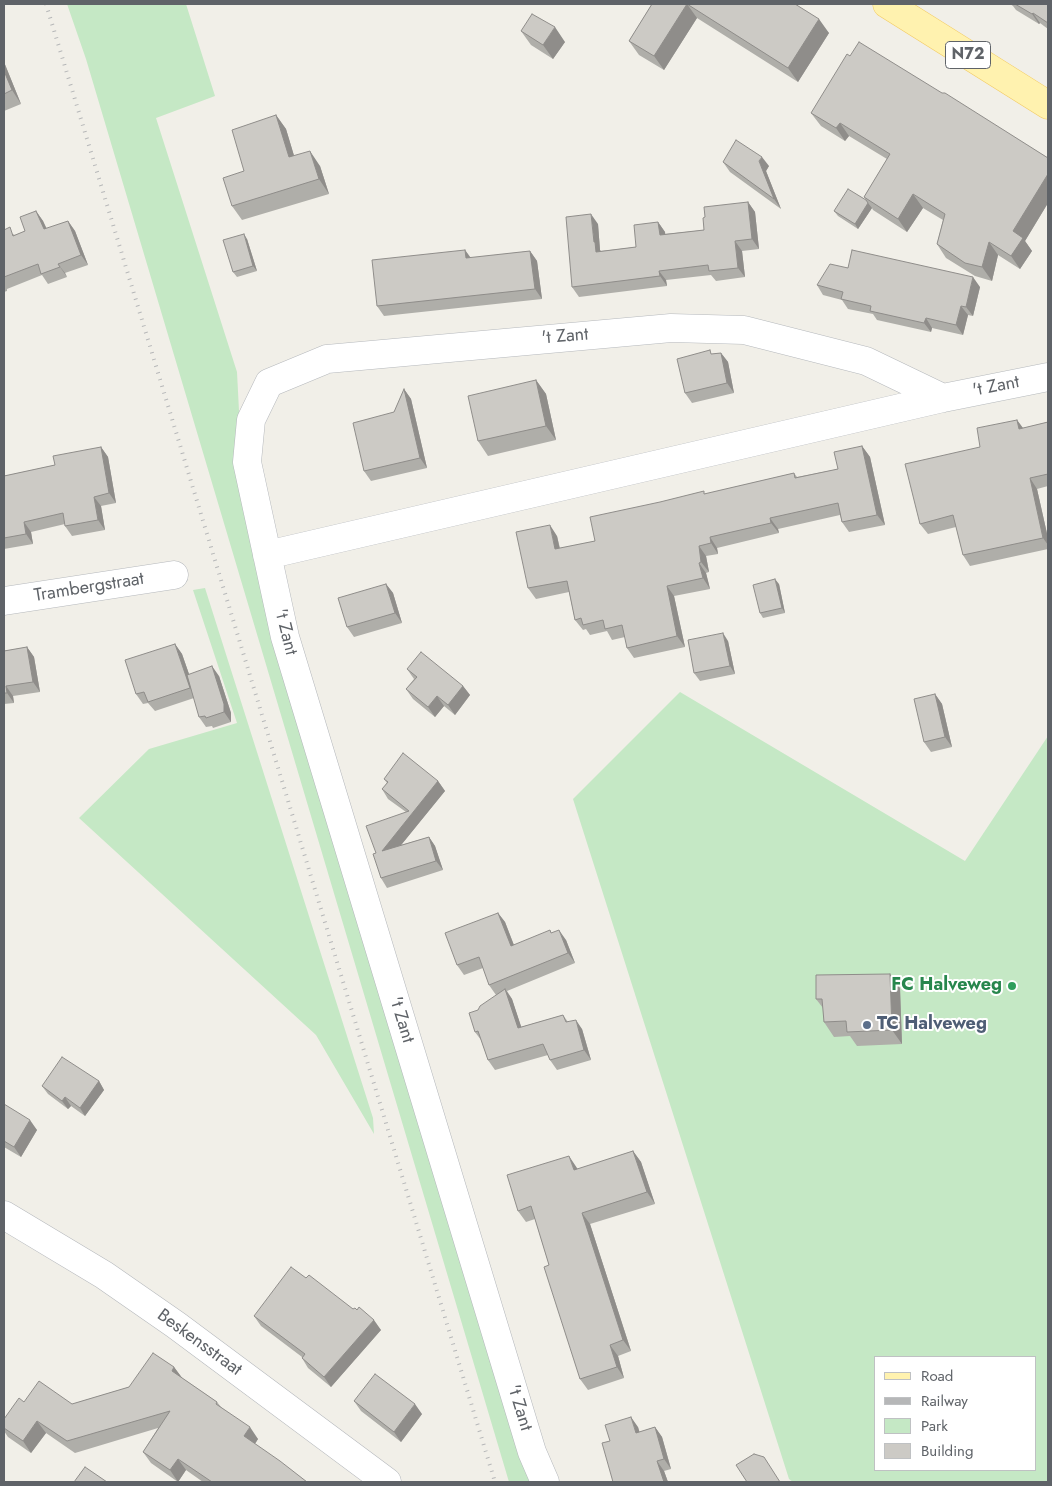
<!DOCTYPE html>
<style>
body{margin:0}
#map{position:relative;width:1052px;height:1486px;overflow:hidden;background:#f1efe8;font-family:Jost,sans-serif}
canvas{display:block}
.frame{position:absolute;inset:0;border:5px solid #5f6368;pointer-events:none}
.legend{position:absolute;left:874px;top:1356px;width:162px;height:115px;box-sizing:border-box;background:#fff;border:1px solid #bfc1c3;margin:0;padding:6px 9px;list-style:none;font-size:15px;color:#5f6368}
.legend li{display:flex;align-items:center;gap:10px;height:25px}
.legend b{width:25px;border:1px solid #bfc1c3}
</style>
<div id="map">
<canvas width="1052" height="1486"></canvas>
<div class="frame"></div>
<ul class="legend">
<li><b style="height:6px;background:#fff2af"></b>Road</li>
<li><b style="height:6px;background:#b6b7b8"></b>Railway</li>
<li><b style="height:14px;background:#c5e8c5"></b>Park</li>
<li><b style="height:14px;background:#cccac5"></b>Building</li>
</ul>
</div>
<script>
const ctx = document.querySelector('canvas').getContext('2d');
ctx.lineJoin = 'round';
function fill(path, color) { ctx.fillStyle = color; ctx.fill(path, 'evenodd'); }
const toPath = rows => new Path2D(rows.map(r => 'M' + r).join(''));
function trace(path, color, width, dash) { ctx.strokeStyle = color; ctx.lineWidth = width; ctx.lineCap = dash ? 'butt' : 'round'; ctx.setLineDash(dash || []); ctx.stroke(path); }
function write(font, color, halo, rows, align = 'center') {
  ctx.font = font + ' Jost,sans-serif'; ctx.lineWidth = 4; ctx.setLineDash([]); ctx.textBaseline = 'middle'; ctx.strokeStyle = halo; ctx.fillStyle = color; for (const [text, x, y, turn = 0] of rows) {
    ctx.save(); ctx.translate(x, y); ctx.rotate((+turn || 0) * Math.PI / 180); ctx.textAlign = isNaN(turn) ? turn : align; if (halo) ctx.strokeText(text, 0, 0); ctx.fillText(text, 0, 0); ctx.restore();
  }
}
fill(toPath([
 [67,4,186,4,215,96,156,118,237,372,239,411,240,469,534,1482,509,1482,86,59],
 [205,588,373,1118,374,1134,316,1035,79,818,149,749,237,723,193,590],
 [680,692,965,861,1048,736,1048,1482,793,1482,789,1479,573,799],
 [876,1357,1036,1357,1036,1470,876,1470]
]), '#c5e8c5');
const street = toPath([
 [267,555,943,398,1048,377],
 [4,601,174,575],
 [4,1215,104,1275,176,1325,387,1482],
 [545,1482,532,1452,285,637,247,462,251,420,269,383,327,359,671,328,744,330,866,361,943,398]
]);
const primary = toPath([
 [887,4,1048,105]
]);
trace(street, '#b5b8bc', 29);
trace(primary, '#f2c960', 29);
trace(street, '#fff', 28);
trace(primary, '#fff2af', 28);
trace(toPath([
 [46,4,495,1482]
]), '#b6b7b8', 4, [1, 6]);
fill(toPath([
 [652,4,795,4,829,33,798,82,697,18,664,70,639,55,629,41],
 [1010,4,1048,4,1048,29,1040,23,1039,24,1016,10,1013,6],
 [521,31,565,42,553,59,531,45],
 [850,56,942,93,1048,158,1048,203,1025,241,1032,251,1020,269,998,255,992,281,975,276,946,258,937,244,943,220,923,208,907,232,873,210,872,208,858,229,838,216,834,211,866,200,864,197,887,159,849,136,845,141,821,126,811,113],
 [4,62,21,104,4,111],
 [276,115,286,129,294,156,320,166,329,194,242,220,232,206,244,171],
 [723,162,769,166,766,171,781,209,730,172],
 [748,202,755,212,759,249,742,251,745,277,716,281,711,275,666,280,667,286,579,297,572,287,598,224,600,250,601,251,636,247,658,222,665,232,665,234,704,230],
 [36,211,43,221,47,229,68,221,75,231,88,265,65,273,67,277,48,284,42,275,7,289,7,291,4,292,4,230,15,235,25,231],
 [247,239,257,271,237,277,233,272],
 [465,250,471,258,530,251,537,261,542,299,384,316,377,306],
 [848,268,980,287,973,316,968,315,963,335,932,328,931,332,877,320,873,314,848,309,842,300,823,295,817,285],
 [721,353,728,362,734,393,692,403,685,393,713,354],
 [536,380,546,394,556,440,488,456,478,441],
 [404,389,411,399,427,468,371,481,364,471,394,412],
 [1017,420,1023,428,1048,422,1048,486,1037,489,1048,538,1048,549,970,566,963,555,956,527,928,534,920,524,980,447],
 [862,446,870,457,885,525,849,532,842,522,840,515,778,529,779,533,717,548,718,554,706,556,709,572,706,573,710,589,674,596,685,647,634,658,627,648,625,637,612,640,607,631,590,635,586,629,583,630,575,620,569,592,536,599,528,588,557,536,560,548,595,541,705,494,794,473,797,477,838,469],
 [101,447,108,457,116,503,101,506,105,530,72,536,65,526,65,524,31,532,33,544,4,549,4,476,55,465],
 [386,584,393,593,402,623,354,637,347,627],
 [779,584,785,613,763,618,760,613],
 [728,641,735,674,700,681,694,673],
 [175,644,182,654,189,674,219,676,231,713,231,722,213,728,212,726,206,727,199,717,194,698,155,711,148,703,143,704,136,694],
 [27,647,34,657,40,692,13,696,14,703,4,704,4,651],
 [407,669,463,686,470,695,455,715,444,706,435,717,413,699,406,689,414,679],
 [935,694,942,704,952,747,931,752,924,742],
 [384,779,438,781,445,791,401,845,429,837,435,846,443,870,387,888,381,878,376,853,406,812,388,799,382,789,387,783],
 [498,913,505,922,514,945,552,933,566,940,575,963,507,991,512,999,521,1027,563,1015,568,1022,582,1029,591,1060,557,1070,550,1060,548,1055,495,1070,488,1060,481,1040,475,1032,478,1010,497,995,496,995,489,985,483,968,464,975,457,965],
 [900,988,902,1044,857,1046,850,1036,834,1037,824,1022,823,1008,816,999],
 [99,1081,104,1090,85,1116,71,1106,68,1109,48,1094,42,1086],
 [4,1104,37,1130,21,1157,4,1147],
 [633,1151,641,1162,655,1204,590,1224,631,1351,618,1356,624,1378,588,1390,580,1379,549,1265,535,1219,526,1222,518,1211,577,1168,578,1169],
 [306,1278,381,1330,331,1387,308,1368,302,1358,302,1357,261,1326,254,1316],
 [174,1367,182,1378,217,1402,221,1407,258,1439,255,1444,307,1482,203,1482,186,1470,178,1482,151,1463,143,1452,158,1428,75,1453,46,1433,31,1453,8,1437,4,1431,4,1419,24,1402,72,1404,129,1387],
 [354,1401,422,1414,401,1442,361,1411],
 [638,1427,639,1432,655,1427,662,1437,671,1469,664,1471,668,1482,613,1482,610,1441]
]), '#afaea9');
fill(toPath([
 [687,4,697,18,664,70,654,56],
 [1033,13,1040,23,1039,24,1032,14],
 [819,19,829,33,798,82,788,68],
 [555,27,565,42,553,59,543,45],
 [4,62,21,104,12,90,4,71],
 [276,115,286,129,299,172,289,157],
 [840,123,849,136,845,141,836,128],
 [310,151,320,166,329,194,319,179],
 [762,157,769,166,766,171,781,209,774,199,759,161],
 [1048,174,1048,203,1025,241,1032,251,1020,269,1011,256,1013,231],
 [913,194,923,208,907,232,898,219],
 [748,202,755,212,759,249,752,239],
 [868,203,872,208,858,229,855,224],
 [36,211,43,221,51,239,44,229],
 [591,214,598,224,600,250,601,252,596,252,594,242],
 [68,221,75,231,88,265,81,255],
 [658,222,665,232,667,245,660,235],
 [244,234,247,239,257,271,253,266],
 [735,241,742,251,745,277,738,268],
 [989,242,998,255,992,281,982,267],
 [465,250,472,260,466,258],
 [530,251,537,261,542,299,535,289],
 [58,264,65,273,67,277,60,267],
 [659,271,666,280,667,286,660,276],
 [973,277,980,287,973,316,966,307],
 [961,306,968,315,963,335,956,325],
 [926,318,932,328,931,332,924,323],
 [721,353,728,362,734,393,727,383],
 [536,380,546,394,556,440,546,426],
 [404,389,411,399,427,468,420,458],
 [1017,420,1025,431,1019,429],
 [862,446,870,457,885,525,877,515],
 [101,447,108,457,116,503,109,493],
 [1030,478,1037,489,1048,538,1048,545,1043,538],
 [94,497,101,506,105,530,98,520],
 [770,518,778,529,779,533,771,523],
 [24,522,31,532,33,544,26,534],
 [550,525,557,536,562,560,555,549],
 [710,537,717,548,718,554,711,543],
 [699,546,706,556,709,572,701,562],
 [699,563,706,573,710,589,703,578],
 [775,579,779,584,785,613,782,608],
 [386,584,393,593,402,623,395,613],
 [667,586,674,596,685,647,677,636],
 [723,633,728,641,735,674,730,666],
 [175,644,182,654,197,697,190,688],
 [27,647,34,657,40,692,33,682],
 [212,666,219,676,231,713,231,722,224,712],
 [6,686,13,696,14,703,7,693],
 [463,686,470,695,455,715,448,705],
 [935,694,942,704,952,747,945,737],
 [437,696,444,706,435,717,428,707],
 [438,781,445,791,389,860,382,851],
 [429,837,435,846,443,870,436,861],
 [498,913,505,922,518,956,511,946],
 [559,930,566,940,575,963,568,953],
 [890,974,900,988,902,1044,892,1030],
 [505,989,512,999,525,1038,518,1028],
 [576,1020,582,1029,591,1060,584,1050],
 [99,1081,104,1090,85,1116,80,1108],
 [65,1097,71,1106,68,1109,62,1101],
 [30,1120,37,1130,21,1157,14,1147],
 [633,1151,641,1162,655,1204,647,1192],
 [569,1156,577,1168,581,1181,574,1170],
 [582,1213,590,1224,631,1351,623,1340],
 [374,1320,381,1330,331,1387,324,1377],
 [610,1345,618,1356,624,1378,617,1367],
 [174,1367,183,1379,172,1371],
 [415,1404,422,1414,401,1442,394,1432],
 [631,1417,638,1427,643,1443,636,1433],
 [37,1421,46,1433,31,1453,23,1441],
 [250,1427,258,1439,252,1448,244,1436],
 [655,1427,662,1437,671,1469,664,1459],
 [178,1459,186,1470,178,1482,170,1470],
 [657,1461,664,1471,668,1482,664,1482]
]), '#8f8d8a');
const building = toPath([
 [652,4,795,4,819,19,788,68,687,4,654,56,629,41,652,4],
 [1015,4,1048,4,1048,23,1033,13,1032,14,1015,4],
 [532,14,555,27,543,45,521,31,532,14],
 [859,42,942,93,945,93,1048,158,1048,174,1013,231,1023,238,1011,256,989,242,982,267,965,263,937,244,945,214,913,194,898,219,864,197,890,154,840,123,836,128,811,113,847,54,850,56,859,42],
 [4,71,12,90,4,94,4,71],
 [276,115,289,157,310,151,319,179,232,206,223,178,244,171,232,130,276,115],
 [736,140,762,157,759,161,774,199,723,162,736,140],
 [848,189,866,200,868,203,855,224,834,211,848,189],
 [748,202,752,239,735,241,738,268,709,271,708,265,659,271,660,276,572,287,566,217,591,214,594,242,595,242,596,252,636,247,634,225,658,222,660,235,704,230,703,218,705,217,704,207,748,202],
 [36,211,44,229,68,221,81,255,58,264,60,267,41,274,38,264,4,277,4,230,10,227,13,236,25,231,20,217,36,211],
 [244,234,253,266,233,272,223,240,244,234],
 [465,250,466,258,530,251,535,289,377,306,372,260,465,250],
 [852,250,973,277,966,307,961,306,956,325,926,318,924,323,870,311,871,306,841,299,843,292,817,285,830,264,848,268,852,250],
 [710,350,711,354,721,353,727,383,685,393,677,359,710,350],
 [536,380,546,426,478,441,468,396,536,380],
 [404,389,420,458,364,471,353,423,394,412,404,389],
 [1017,420,1019,429,1048,422,1048,474,1030,478,1043,538,963,555,953,515,920,524,905,464,980,447,977,428,1017,420],
 [862,446,877,515,842,522,838,503,770,518,771,523,710,537,711,543,699,546,701,562,699,563,703,578,667,586,677,636,627,648,622,625,605,629,603,620,583,625,581,618,575,620,567,581,528,588,516,532,550,525,555,549,595,541,590,517,660,502,704,491,704,494,794,473,795,478,838,469,834,452,862,446],
 [101,447,109,493,94,497,98,520,65,526,63,513,24,522,26,534,4,538,4,476,55,465,53,456,101,447],
 [775,579,782,608,760,613,753,585,775,579],
 [386,584,395,613,347,627,338,598,386,584],
 [723,633,730,666,694,673,688,640,723,633],
 [175,644,190,688,148,702,144,692,136,694,125,660,175,644],
 [27,647,33,682,6,686,7,693,4,693,4,651,27,647],
 [421,652,463,686,448,705,437,696,428,707,406,689,417,677,407,669,421,652],
 [212,666,224,704,224,712,206,718,205,716,199,717,187,675,212,666],
 [935,694,945,737,924,742,914,699,935,694],
 [403,753,438,781,382,851,429,837,436,861,381,878,373,854,376,853,366,826,409,811,382,789,388,782,384,779,403,753],
 [498,913,511,946,550,930,551,933,559,930,568,953,489,985,479,957,457,965,445,933,498,913],
 [890,974,892,1030,847,1032,846,1021,824,1022,822,999,816,999,816,975,890,974],
 [505,989,518,1028,563,1015,566,1022,576,1020,584,1050,550,1060,543,1044,488,1060,478,1031,475,1032,469,1013,478,1010,480,1006,505,989],
 [62,1057,99,1081,80,1108,65,1097,62,1101,42,1086,62,1057],
 [4,1104,30,1120,14,1147,4,1141,4,1104],
 [633,1151,647,1192,582,1213,623,1340,610,1345,617,1367,580,1379,544,1267,549,1265,531,1206,518,1211,507,1175,569,1156,574,1170,633,1151],
 [291,1267,306,1278,309,1275,353,1309,355,1308,357,1310,359,1307,374,1320,324,1377,302,1358,305,1354,254,1316,291,1267],
 [153,1353,174,1367,172,1371,217,1402,216,1404,250,1427,244,1436,280,1461,307,1482,212,1482,178,1459,170,1470,143,1452,170,1411,67,1441,37,1421,23,1441,4,1428,4,1419,19,1398,24,1402,39,1381,72,1404,129,1387,153,1353],
 [375,1374,415,1404,394,1432,354,1401,375,1374],
 [631,1417,636,1433,655,1427,664,1459,657,1461,664,1482,613,1482,602,1443,610,1441,605,1425,631,1417],
 [754,1454,764,1457,780,1482,747,1482,736,1465,754,1454],
 [85,1467,107,1482,74,1482,85,1467]
]);
fill(building, '#cccac5');
trace(building, '#8f8d8a', 1);
for (const [x, y, r, color] of [
 [1012,986,5,"#2e9e5b"],
 [867,1025,5,"#5c6f8a"]
]) { const dot = new Path2D(); dot.arc(x, y, r, 0, 2 * Math.PI); ctx.fillStyle = color; ctx.fill(dot); trace(dot, '#fff', 2); }
for (const [x, y, w] of [
 [968,55,45]
]) { const box = new Path2D(); box.roundRect(x - w / 2, y - 13.5, w, 27, 4); ctx.fillStyle = '#fff'; ctx.fill(box); trace(box, '#5f6368', 1); }
write('bold 16px', '#5f6368', null, [
 ["N72",968,55]
]);
write('18px', '#5f6368', '#fff', [
 ["'t Zant",565,337,-5],
 ["'t Zant",996,387,-11],
 ["Trambergstraat",89,588,-9],
 ["'t Zant",285,632,76],
 ["'t Zant",401,1020,73],
 ["Beskensstraat",199,1343,36],
 ["'t Zant",519,1408,73]
]);
write('bold 18px', '#27864d', '#fff', [
 ["FC Halveweg",1002,986]
], 'right');
write('bold 18px', '#4e5e75', '#fff', [
 ["TC Halveweg",877,1025]
], 'left');
</script>
